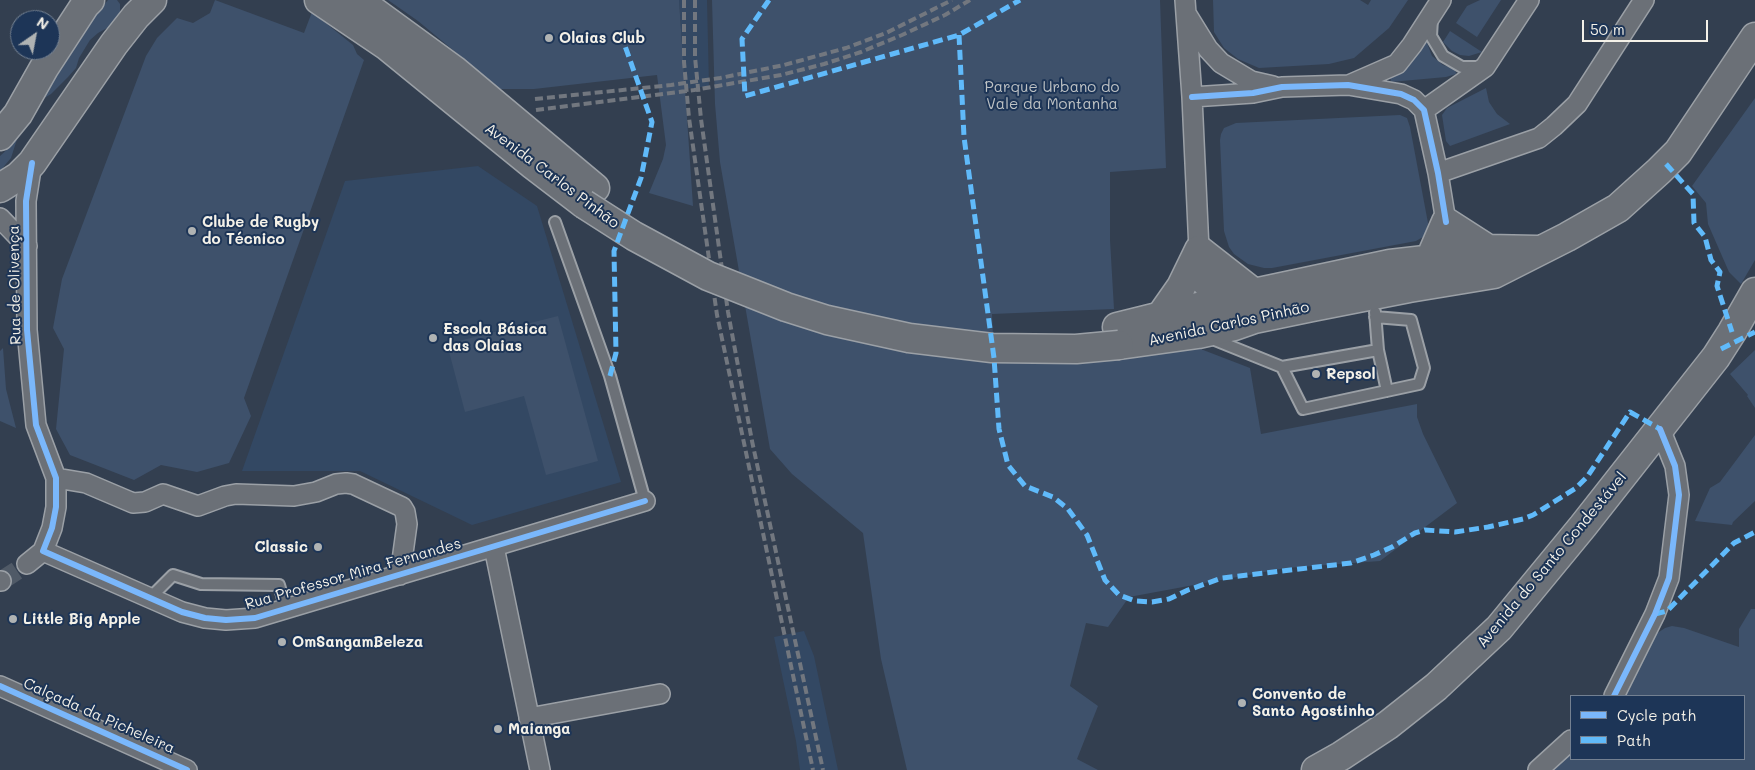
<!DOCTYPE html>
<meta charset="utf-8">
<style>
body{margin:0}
#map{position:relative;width:1755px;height:770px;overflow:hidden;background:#333f50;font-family:Mali,sans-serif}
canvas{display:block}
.legend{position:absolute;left:1570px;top:695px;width:175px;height:65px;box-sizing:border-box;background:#1d3557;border:1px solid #738091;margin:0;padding:6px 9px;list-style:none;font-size:15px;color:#f4f1e8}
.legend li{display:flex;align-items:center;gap:10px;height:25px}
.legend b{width:25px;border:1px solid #738091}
.north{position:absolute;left:10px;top:10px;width:50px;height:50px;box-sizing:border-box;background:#1d3557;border:1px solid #738091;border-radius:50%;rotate:33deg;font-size:14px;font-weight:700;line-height:20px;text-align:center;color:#f4f1e8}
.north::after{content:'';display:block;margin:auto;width:18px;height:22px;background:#b0b3b3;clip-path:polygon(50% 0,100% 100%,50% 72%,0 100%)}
.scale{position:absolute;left:1582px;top:20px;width:126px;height:22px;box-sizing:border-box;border:2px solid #f4f1e8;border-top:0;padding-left:6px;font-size:15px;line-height:18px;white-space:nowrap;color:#f4f1e8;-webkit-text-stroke:4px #1d3557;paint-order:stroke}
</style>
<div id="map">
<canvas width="1755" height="770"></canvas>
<ul class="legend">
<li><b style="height:6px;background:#7ab7fb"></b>Cycle path</li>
<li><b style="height:6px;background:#60bafa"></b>Path</li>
</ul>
<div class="north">N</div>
<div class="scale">50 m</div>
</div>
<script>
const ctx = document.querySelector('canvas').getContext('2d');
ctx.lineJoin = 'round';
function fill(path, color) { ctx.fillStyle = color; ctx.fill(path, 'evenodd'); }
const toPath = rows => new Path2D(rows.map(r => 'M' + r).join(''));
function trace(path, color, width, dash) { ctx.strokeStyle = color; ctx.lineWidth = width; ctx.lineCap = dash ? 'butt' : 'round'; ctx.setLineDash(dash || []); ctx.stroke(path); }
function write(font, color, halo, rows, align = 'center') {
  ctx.font = font + ' Mali,sans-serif'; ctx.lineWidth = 4; ctx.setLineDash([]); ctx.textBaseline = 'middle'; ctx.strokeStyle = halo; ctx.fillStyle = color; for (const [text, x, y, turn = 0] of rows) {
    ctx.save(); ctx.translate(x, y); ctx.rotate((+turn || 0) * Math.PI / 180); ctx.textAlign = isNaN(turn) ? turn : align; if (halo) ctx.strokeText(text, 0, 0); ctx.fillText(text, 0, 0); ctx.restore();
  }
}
fill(toPath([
 [679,0,707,0,709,86,685,89],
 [478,166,537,206,621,482,472,525,360,471,242,471,345,181],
 [804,631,814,656,838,770,800,770,796,741,774,637]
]), '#334863');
fill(toPath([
 [108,0,117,0,120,4,120,14,116,23,98,33,90,40,79,58,76,68,68,77,51,94,41,100,85,27],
 [215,0,304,33,312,12,353,45,357,54,364,60,244,398,251,416,229,463,197,472,161,465,134,480,70,455,56,429,64,349,53,328,62,279,146,56,157,38,177,18,193,23,210,13],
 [388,0,679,0,693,206,649,193,663,159,666,145,657,75,534,89,500,89,418,21],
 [712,0,1160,0,1166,168,1110,172,1110,240,1114,309,992,314,994,357,1198,348,1250,368,1261,434,1417,404,1417,417,1423,434,1457,503,1380,561,1286,568,1129,597,1108,627,1086,623,1070,686,1098,706,1077,759,1098,770,907,770,881,659,863,533,792,474,770,449,720,162,715,104],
 [1213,0,1360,0,1368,5,1371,0,1408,0,1389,28,1354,58,1329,64,1259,68,1238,59,1224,48,1214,32],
 [1480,0,1501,0,1477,37,1456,23,1467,6],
 [1450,31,1482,52,1469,56,1460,55,1452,51,1443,42],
 [1423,43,1427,43,1432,56,1443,65,1455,69,1456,74,1446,77,1391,82,1390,76,1404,70,1415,58],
 [1486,88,1489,102,1497,114,1510,124,1450,146,1446,141,1442,115,1447,108],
 [1755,98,1755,260,1741,284,1729,272,1708,224,1706,203,1692,186],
 [1400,115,1407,118,1410,127,1428,223,1427,231,1423,237,1416,241,1272,268,1264,268,1248,264,1234,254,1229,247,1224,231,1220,140,1221,134,1224,128,1236,123],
 [18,136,11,158,0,171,0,156,13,144],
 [558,316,598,461,546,475,524,396,465,412,447,344],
 [3,348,6,389,16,428,0,421,0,351],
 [1755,350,1755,408,1747,396,1748,395,1730,374],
 [1755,435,1755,501,1733,522,1732,525,1695,521,1710,488,1720,482],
 [1751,609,1755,609,1755,770,1545,770,1571,747,1571,759,1744,759,1744,696,1613,696,1656,634,1665,628,1672,626,1684,628,1739,647,1739,629]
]), '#3e516b');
trace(toPath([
 [1,581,27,564]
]), '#505a67', 19, [19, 9]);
const lane = toPath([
 [1432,19,1431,36,1443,56,1462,67,1480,67],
 [555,222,610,376,645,501],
 [1210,338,1282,367,1378,350,1375,312],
 [1378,350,1387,391],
 [1282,367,1303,409,1419,384,1424,368,1411,320,1375,317],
 [150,598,173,575,201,584,279,585,286,609]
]);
const street = toPath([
 [1185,0,1192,97,1199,250],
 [1187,15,1208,49,1221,63,1251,81,1273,86],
 [1349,85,1397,64,1412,45,1441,0],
 [1192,97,1253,93,1282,87,1348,85,1401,94,1414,100,1424,110,1438,173,1446,222],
 [1424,110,1485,67,1529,0],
 [32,163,26,201,27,330,36,425,56,478,56,507,52,528,43,551],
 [1438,173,1539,138,1554,126,1577,104,1644,0],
 [0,218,27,246],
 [56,478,86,483,133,503,145,502,163,494,198,506,225,496,236,494,294,496,316,492,336,484,346,483,353,484,402,507,405,512,407,524,400,575],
 [494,547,540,770],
 [43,551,182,612,205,618,226,620,255,618,645,501],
 [27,564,43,551],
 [0,581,1,581],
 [0,686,187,770],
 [1614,696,1655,614,1669,578,1679,495,1675,466,1660,429],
 [529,718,660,694],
 [1538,770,1571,740]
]);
const secondary = toPath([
 [1316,770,1341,756,1388,725,1436,687,1499,628,1583,526,1716,357,1732,332,1755,292]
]);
const primary = toPath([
 [319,0,387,46,533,165,584,204],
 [358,0,454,70,595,188],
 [0,136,18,114,44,68,85,5,90,0],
 [0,188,19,176,32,163,114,44,136,16,152,0],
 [1199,250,1205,281,1222,301,1236,309],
 [1199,250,1254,293],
 [1421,272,1430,259,1446,222,1488,249],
 [1160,317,1181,287,1199,250],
 [1117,327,1254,293,1390,264,1460,256,1488,249,1537,250],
 [1119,345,1198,334,1234,326,1254,319,1312,307,1409,288,1494,274,1567,237,1618,208,1659,171,1678,152,1755,37]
]);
trace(lane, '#9ba0a6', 14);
trace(street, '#9ba0a6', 22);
trace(secondary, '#9ba0a6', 31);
trace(primary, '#9ba0a6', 31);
trace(lane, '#6b7077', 10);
trace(street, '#6b7077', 19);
trace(secondary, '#6b7077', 28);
trace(primary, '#6b7077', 28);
trace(toPath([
 [684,0,684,62,689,118,717,315,813,770],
 [695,0,695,57,701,119,728,312,752,441,823,770],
 [535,99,671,85,720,78,784,65,846,48,886,33,952,0],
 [536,110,694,90,781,75,824,64,861,52,902,35,945,15,970,0]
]), '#72777f', 4, [8, 4]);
const primaryBridge = toPath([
 [584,204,634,236,708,276,786,307,827,320,909,338,992,348,1076,349,1119,345]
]);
trace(primaryBridge, '#9ba0a6', 31, []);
trace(primaryBridge, '#6b7077', 28);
trace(toPath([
 [769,0,742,39,745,96,959,35,1020,0],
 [959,35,964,137,994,358,999,429,1008,465,1025,486,1053,497,1068,509,1087,535,1105,580,1119,595,1135,601,1152,602,1169,599,1188,590,1222,578,1351,563,1374,555,1392,547,1415,533,1425,530,1455,532,1488,527,1523,519,1533,515,1576,488,1587,477,1630,412,1660,429],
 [1666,164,1693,194,1694,223,1705,237,1711,260,1720,272,1717,286,1732,332],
 [1721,349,1755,332],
 [610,376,616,353,614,251,641,178,652,122,625,46],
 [1655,614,1667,611,1734,543,1755,532]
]), '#60bafa', 5, [10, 5]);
trace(toPath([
 [1192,97,1253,93,1282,87,1348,85,1401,94,1414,100,1424,110,1438,173,1446,222],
 [32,163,26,201,27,330,36,425,56,478,56,507,52,528,43,551,182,612,205,618,226,620,255,618,645,501],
 [0,686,187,770],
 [1614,696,1655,614,1669,578,1679,495,1675,466,1660,429]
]), '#7ab7fb', 6);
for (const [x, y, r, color] of [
 [549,38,5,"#b0b3b3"],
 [192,231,5,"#b0b3b3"],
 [433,338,5,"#b0b3b3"],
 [1316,374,5,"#b0b3b3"],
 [318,547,5,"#b0b3b3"],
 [13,619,5,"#b0b3b3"],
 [282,642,5,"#b0b3b3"],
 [1242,703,5,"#b0b3b3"],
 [498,729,5,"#b0b3b3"]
]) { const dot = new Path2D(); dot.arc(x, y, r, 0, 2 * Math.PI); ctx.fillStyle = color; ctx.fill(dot); trace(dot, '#1d3557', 2); }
write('bold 15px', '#f4f1e8', '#1d3557', [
 ["Olaias Club",559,38],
 ["Clube de Rugby",202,222],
 ["do Técnico",202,239],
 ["Escola Básica",443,329],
 ["das Olaias",443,346],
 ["Repsol",1326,374],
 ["Classic",308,547,"right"],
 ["Little Big Apple",23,619],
 ["OmSangamBeleza",292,642],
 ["Convento de",1252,694],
 ["Santo Agostinho",1252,711],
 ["Maianga",508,729]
], 'left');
write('15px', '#bec2c4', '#1d3557', [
 ["Parque Urbano do",1052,87],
 ["Vale da Montanha",1052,104]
]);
write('15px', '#f4f1e8', '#1d3557', [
 ["Avenida Carlos Pinhão",552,176,37],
 ["Rua de Olivença",15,285,-91],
 ["Avenida Carlos Pinhão",1229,324,-12],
 ["Avenida do Santo Condestável",1552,560,-50],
 ["Rua Professor Mira Fernandes",353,574,-16],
 ["Calçada da Picheleira",99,716,24]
]);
</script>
